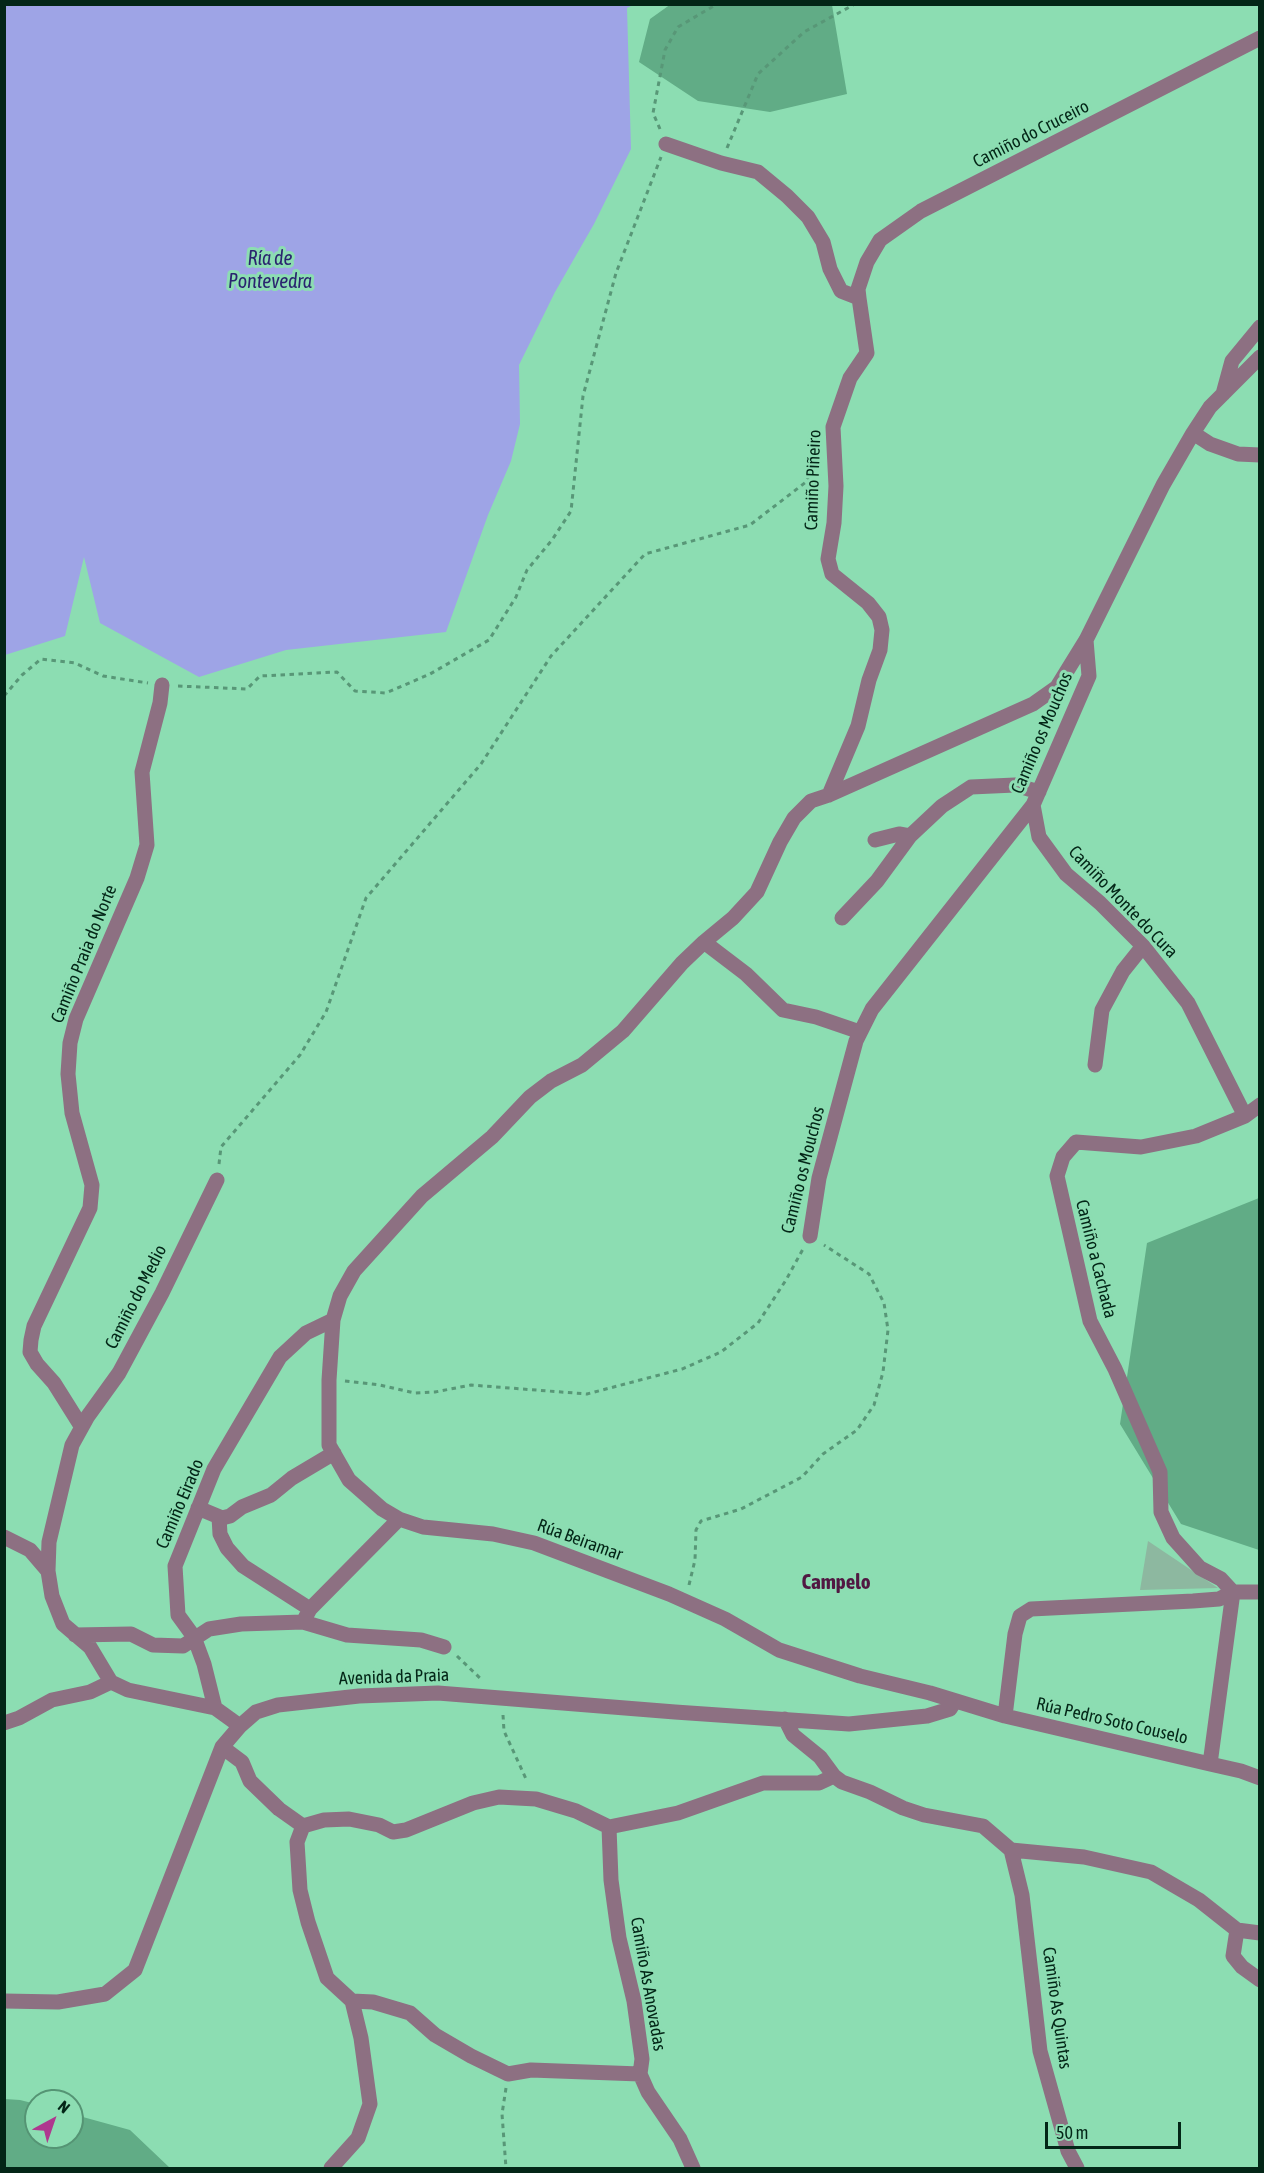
<!DOCTYPE html>
<meta charset="utf-8">
<style>
body{margin:0}
#map{position:relative;width:1264px;height:2173px;overflow:hidden;background:#8cddb2;font-family:"Asap Condensed",sans-serif}
canvas{display:block}
.frame{position:absolute;inset:0;border:6px solid #032617;pointer-events:none}
.north{position:absolute;left:24px;top:2089px;width:60px;height:60px;box-sizing:border-box;background:#8cddb2;border:2px solid #559474;border-radius:50%;rotate:40deg;font-size:16px;font-weight:700;line-height:24px;text-align:center;color:#032617}
.north::after{content:'';display:block;margin:auto;width:21px;height:27px;background:#af388f;clip-path:polygon(50% 0,100% 100%,50% 72%,0 100%)}
.scale{position:absolute;left:1045px;top:2122px;width:136px;height:27px;box-sizing:border-box;border:3px solid #032617;border-top:0;padding-left:8px;font-size:18px;line-height:21px;white-space:nowrap;color:#032617;-webkit-text-stroke:4px #8cddb2;paint-order:stroke}
</style>
<div id="map">
<canvas width="1264" height="2173"></canvas>
<div class="frame"></div>
<div class="north">N</div>
<div class="scale">50 m</div>
</div>
<script>
const ctx = document.querySelector('canvas').getContext('2d');
ctx.lineJoin = 'round';
function fill(path, color) { ctx.fillStyle = color; ctx.fill(path, 'evenodd'); }
const toPath = rows => new Path2D(rows.map(r => 'M' + r).join(''));
function trace(path, color, width, dash) { ctx.strokeStyle = color; ctx.lineWidth = width; ctx.lineCap = dash ? 'butt' : 'round'; ctx.setLineDash(dash || []); ctx.stroke(path); }
function write(font, color, halo, rows, align = 'center') {
  ctx.font = font + ' "Asap Condensed",sans-serif'; ctx.lineWidth = 6; ctx.setLineDash([]); ctx.textBaseline = 'middle'; ctx.strokeStyle = halo; ctx.fillStyle = color; for (const [text, x, y, turn = 0] of rows) {
    ctx.save(); ctx.translate(x, y); ctx.rotate((+turn || 0) * Math.PI / 180); ctx.textAlign = isNaN(turn) ? turn : align; if (halo) ctx.strokeText(text, 0, 0); ctx.fillText(text, 0, 0); ctx.restore();
  }
}
fill(toPath([
 [1148,1541,1218,1588,1140,1590]
]), '#8db8a0');
fill(toPath([
 [671,4,832,5,847,94,770,112,698,101,639,62,650,19],
 [1259,1198,1259,1550,1181,1524,1120,1424,1147,1243],
 [5,2099,20,2100,36,2104,36,2137,72,2137,72,2114,130,2130,170,2168,5,2168]
]), '#61ac86');
fill(toPath([
 [5,4,633,5,627,8,631,149,594,224,555,292,519,365,520,424,511,461,488,515,446,632,286,650,199,677,100,623,84,557,65,636,5,655]
]), '#9ea4e6');
trace(toPath([
 [660,129,653,113,665,50,678,27,717,4],
 [727,148,758,74,804,32,855,4],
 [178,686,247,689,260,676,337,672,355,691,386,693,430,674,489,640,516,597,527,570,552,540,571,511,583,396,616,273,661,157],
 [4,696,22,675,41,659,75,663,103,676,148,683],
 [219,1164,221,1147,300,1055,326,1012,366,898,481,764,551,656,645,554,750,525,806,482,818,458],
 [345,1381,380,1385,415,1393,435,1392,471,1385,587,1394,682,1369,721,1352,758,1323,786,1280,803,1249],
 [689,1585,695,1560,696,1530,701,1521,741,1509,802,1477,823,1454,857,1430,874,1405,883,1372,888,1330,884,1303,869,1274,824,1245],
 [457,1656,482,1680],
 [503,1715,504,1731,527,1781],
 [506,2088,502,2114,506,2168]
]), '#589777', 3, [4.5, 4.5]);
trace(toPath([
 [666,144,721,163,758,172,787,196,808,217,823,242,830,269,841,291,859,298,867,353,850,378,833,427,836,486,834,523,828,559,832,574,868,603,879,617,882,630,880,650,869,680,858,726,829,795],
 [859,298,858,289,867,262,880,240,921,211,1260,38],
 [1260,357,1210,407,1193,433,1163,485,1086,640,1057,687,1033,704,829,795,811,801,794,818,780,842,757,892,733,918,704,942,682,963,623,1031,582,1065,551,1081,530,1097,492,1137,422,1196,354,1271,340,1296,333,1320,329,1380,329,1445,349,1480,382,1509,399,1519,423,1527,493,1534,534,1543,669,1594,725,1619,779,1650,860,1676,930,1693,1005,1716,1210,1764,1241,1771,1260,1778],
 [1223,394,1232,361,1260,327],
 [1193,433,1210,444,1238,454,1260,455],
 [1033,805,1039,837,1066,874,1100,903,1143,946,1188,1003,1245,1116],
 [875,840,899,834,910,836],
 [842,918,877,881,910,836,942,806,971,787,1015,785,1039,792],
 [704,942,746,974,783,1010,816,1017,860,1032],
 [1095,1065,1102,1010,1123,971,1143,946],
 [810,1236,819,1178,856,1041,872,1009,1033,805,1089,676,1086,640],
 [81,1426,54,1383,37,1364,30,1352,31,1340,34,1326,90,1208,92,1185,72,1113,68,1074,70,1043,76,1019,137,878,147,845,142,772,160,703,162,685],
 [198,1508,222,1518,230,1516,242,1507,271,1495,292,1478,334,1453],
 [219,1517,220,1534,227,1548,243,1566,310,1609],
 [4,1537,30,1550,48,1571],
 [1233,1592,1221,1579,1200,1568,1173,1538,1161,1512,1160,1472,1115,1369,1090,1321,1057,1176,1063,1157,1076,1142,1141,1147,1196,1136,1245,1116,1260,1105],
 [303,1622,310,1609,399,1519],
 [75,1635,131,1634,153,1645,183,1646,209,1629,241,1624,303,1622,347,1635,421,1640,444,1647],
 [215,1708,128,1690,111,1682,90,1647,63,1624,52,1596,48,1571,49,1542,72,1445,88,1416,119,1373,162,1293,217,1180],
 [1005,1716,1015,1634,1020,1616,1031,1609,1193,1601,1219,1599,1233,1592,1260,1592],
 [785,1719,793,1735,820,1757,834,1776,842,1782,870,1792,903,1808,924,1815,983,1826,1011,1850,1084,1857,1151,1872,1199,1900,1237,1930,1260,1933],
 [4,1723,19,1718,52,1700,90,1692,111,1682],
 [240,1726,215,1708,204,1664,194,1637,178,1615,175,1566,214,1469,280,1357,306,1333,333,1320],
 [222,1747,242,1762,250,1781,279,1809,303,1826,324,1820,349,1819,379,1825,393,1832,406,1830,473,1803,499,1797,536,1799,576,1811,609,1827,678,1813,763,1783,819,1783,834,1776],
 [1210,1764,1233,1592],
 [303,1826,297,1842,300,1890,308,1922,327,1978,352,2001],
 [609,1827,611,1880,619,1938,634,2001,642,2059,640,2074,648,2092,680,2139,693,2168],
 [1011,1850,1022,1895,1040,2051,1068,2151,1077,2168],
 [1237,1930,1233,1956,1242,1967,1260,1980],
 [4,2001,58,2002,105,1994,135,1970,222,1747,240,1726,256,1712,278,1705,359,1696,438,1693,675,1712,849,1724,927,1716,950,1709,955,1701],
 [352,2001,373,2002,410,2013,435,2035,471,2056,508,2074,531,2070,640,2074],
 [331,2168,358,2138,370,2104,361,2038,352,2001]
]), '#8d7082', 15);
write('18px', '#032617', '#8cddb2', [
 ["Camiño do Cruceiro",1031,134,-27],
 ["Camiño Piñeiro",813,480,-88],
 ["Camiño os Mouchos",1042,733,-67],
 ["Camiño Monte do Cura",1123,902,46],
 ["Camiño Praia do Norte",84,954,-68],
 ["Camiño os Mouchos",803,1170,-76],
 ["Camiño a Cachada",1096,1259,76],
 ["Camiño do Medio",136,1297,-63],
 ["Camiño Eirado",180,1504,-67],
 ["Rúa Beiramar",580,1540,20],
 ["Avenida da Praia",394,1677,-2],
 ["Rúa Pedro Soto Couselo",1112,1721,13],
 ["Camiño As Anovadas",648,1984,80],
 ["Camiño As Quintas",1057,2008,82]
]);
write('italic 20px', '#2a246f', '#8cddb2', [
 ["Ría de",270,259],
 ["Pontevedra",270,282]
]);
write('bold 21px', '#511842', '#8cddb2', [
 ["Campelo",836,1582]
]);
</script>
